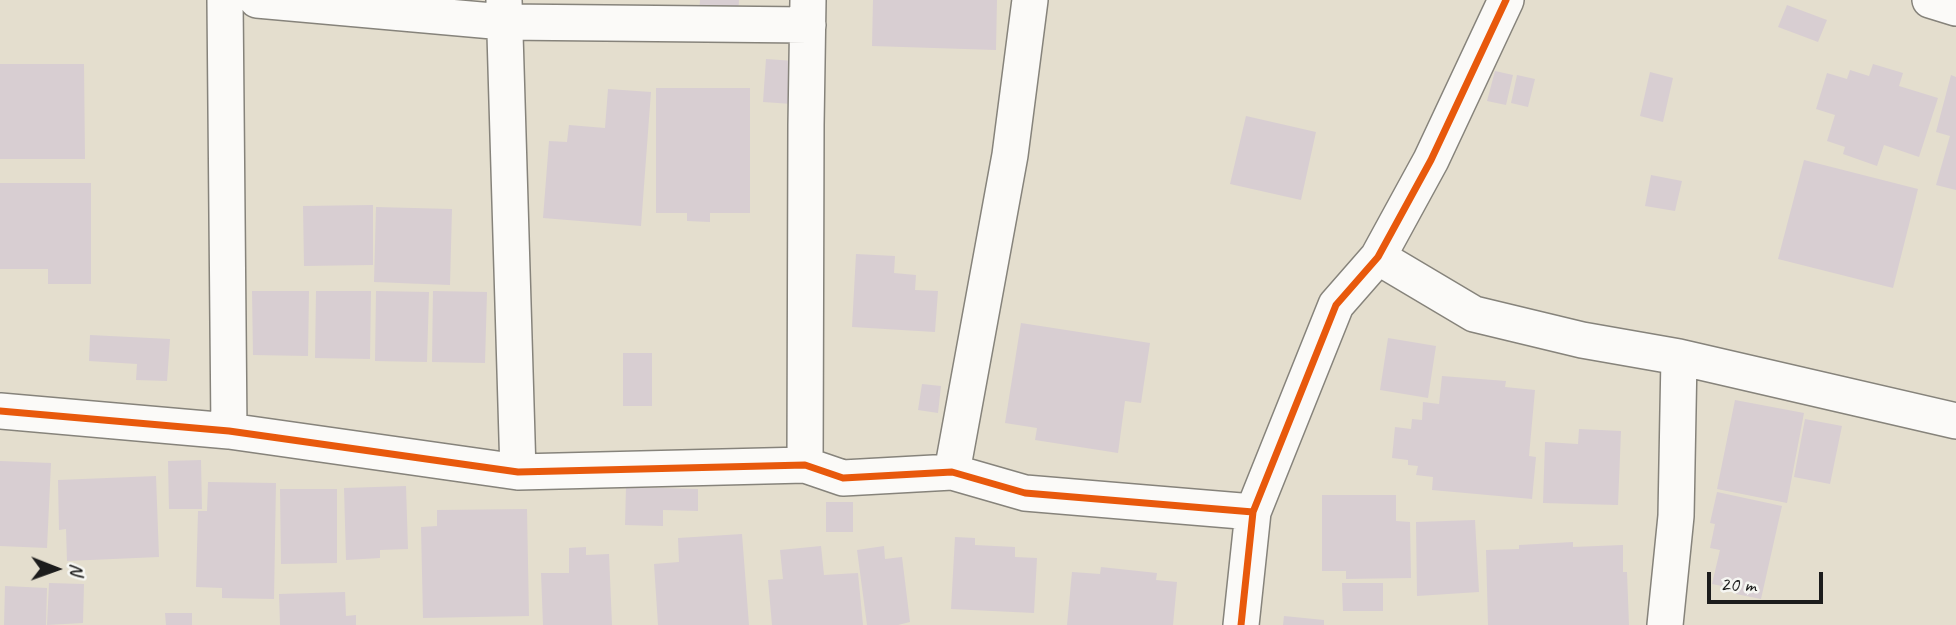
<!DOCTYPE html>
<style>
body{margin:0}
#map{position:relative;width:1956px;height:625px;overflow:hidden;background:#e4dece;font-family:Caveat,sans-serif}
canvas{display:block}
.north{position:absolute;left:21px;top:534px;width:70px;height:70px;-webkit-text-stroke:5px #f6f6f2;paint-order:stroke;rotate:91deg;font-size:19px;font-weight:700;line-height:28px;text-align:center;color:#1c1c1c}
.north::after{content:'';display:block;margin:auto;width:24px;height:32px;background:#1c1c1c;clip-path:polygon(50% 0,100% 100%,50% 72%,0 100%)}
.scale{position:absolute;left:1707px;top:572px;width:116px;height:32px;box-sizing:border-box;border:4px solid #1c1c1c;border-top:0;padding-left:9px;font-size:21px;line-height:24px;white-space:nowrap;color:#1c1c1c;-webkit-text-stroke:5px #f6f6f2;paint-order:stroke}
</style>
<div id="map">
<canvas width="1956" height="625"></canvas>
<div class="north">N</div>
<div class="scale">20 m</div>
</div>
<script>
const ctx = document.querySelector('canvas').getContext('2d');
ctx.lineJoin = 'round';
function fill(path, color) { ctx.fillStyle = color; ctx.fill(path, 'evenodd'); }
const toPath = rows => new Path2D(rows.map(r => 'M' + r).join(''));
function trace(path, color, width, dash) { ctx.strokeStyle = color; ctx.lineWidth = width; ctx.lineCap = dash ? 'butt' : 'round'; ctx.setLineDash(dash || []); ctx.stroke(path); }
fill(toPath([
 [700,0,739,0,738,18,699,17],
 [873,0,997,0,996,50,872,46],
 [1787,5,1827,20,1818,42,1778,27],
 [766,59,795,61,792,104,763,102],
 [0,64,84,64,85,159,0,159],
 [1873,64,1903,73,1899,86,1938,98,1919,157,1884,145,1877,166,1843,154,1845,147,1827,141,1835,115,1816,109,1827,73,1847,79,1850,70,1869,76],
 [1495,71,1513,75,1506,105,1487,101],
 [1650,72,1673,78,1663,122,1640,116],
 [1517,75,1535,79,1528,107,1511,103],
 [1951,75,1956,77,1956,190,1936,185,1950,136,1936,132],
 [656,88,750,88,750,213,710,213,710,222,687,221,687,213,656,213],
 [608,89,651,92,641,226,543,218,549,141,567,142,569,125,605,128],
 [1246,116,1316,132,1301,200,1230,184],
 [1804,160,1918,189,1893,288,1778,259],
 [1651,175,1682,181,1675,211,1645,206],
 [0,183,91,183,91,284,48,284,48,269,0,269],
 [373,205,373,265,304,266,303,206],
 [376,207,452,209,450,285,374,282],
 [856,254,895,256,894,273,916,275,915,290,938,291,935,332,852,327],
 [252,291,309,291,308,356,253,355],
 [316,291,371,291,370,359,315,358],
 [376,291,429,292,427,362,375,361],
 [433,291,487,292,485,363,432,362],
 [1021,323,1150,343,1141,403,1125,401,1118,453,1035,440,1037,428,1005,423],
 [90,335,170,339,167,381,136,380,137,364,89,361],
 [1388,338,1436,346,1428,398,1380,390],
 [623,353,652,353,652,406,623,406],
 [1442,376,1506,381,1505,387,1535,390,1529,456,1536,457,1532,499,1432,490,1433,477,1416,475,1418,466,1408,465,1408,460,1392,458,1395,427,1411,429,1412,419,1422,420,1423,402,1439,404],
 [922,384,941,386,938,413,918,410],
 [1735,400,1804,413,1787,503,1717,489],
 [1805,419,1842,426,1830,484,1794,477],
 [1579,429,1621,431,1618,505,1543,503,1545,442,1578,444],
 [201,460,202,509,169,509,168,461],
 [0,461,51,463,47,548,0,546],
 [156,476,159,557,67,561,66,529,59,530,58,480],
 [208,482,276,483,274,599,222,598,222,588,196,587,198,511,207,511],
 [406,486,408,549,380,550,380,558,346,560,344,488],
 [626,487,698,489,698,511,663,510,663,526,625,525],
 [280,489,337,489,337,563,281,564],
 [1717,492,1782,506,1761,599,1736,594,1737,589,1712,584,1720,550,1710,548,1715,524,1710,523],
 [1322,495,1396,495,1396,521,1410,522,1411,578,1346,579,1346,571,1322,571],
 [826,502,853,502,853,532,826,532],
 [527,509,529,616,423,618,421,527,437,526,437,510],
 [1475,520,1479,592,1417,596,1416,522],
 [742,534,749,625,658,625,654,564,679,562,678,538],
 [955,537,975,538,975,545,1015,547,1015,557,1037,558,1034,613,951,609],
 [1573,542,1573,547,1623,545,1623,572,1627,572,1629,625,1488,625,1486,550,1519,549,1519,545],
 [821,546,824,575,858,573,863,625,772,625,768,580,783,579,780,550],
 [884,546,885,559,902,557,910,622,898,625,867,625,857,550],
 [586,547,586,555,609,554,612,625,543,625,541,573,569,573,569,548],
 [1101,567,1157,573,1156,580,1177,582,1173,625,1067,625,1072,572,1100,574],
 [49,583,84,584,83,623,47,625],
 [1342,583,1383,583,1383,611,1343,611],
 [5,586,47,588,46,625,4,625],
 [345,592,346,616,356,615,356,625,280,625,279,594],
 [165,613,192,613,192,625,166,625],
 [1284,616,1324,620,1324,625,1283,625]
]), '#d8ced2');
const street = toPath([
 [225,0,229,431],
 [257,0,504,22,808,25],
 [504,0,518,472],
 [1930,0,1956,8],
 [1378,257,1474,314,1582,340,1679,357,1956,421],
 [0,411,229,431,518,472,805,465,843,478,952,472,1025,493,1253,512],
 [805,465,806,125,808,0],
 [952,472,1010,155,1030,0],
 [1241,625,1253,512,1336,305,1378,257,1431,160,1506,0],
 [1665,625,1676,516,1679,357]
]);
trace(street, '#86837b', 38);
trace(street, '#fbfaf8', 35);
trace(toPath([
 [0,411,229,431,518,472,805,465,843,478,952,472,1025,493,1253,512],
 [1241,625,1253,512,1336,305,1378,257,1431,160,1506,0]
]), '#e8590c', 7);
</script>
